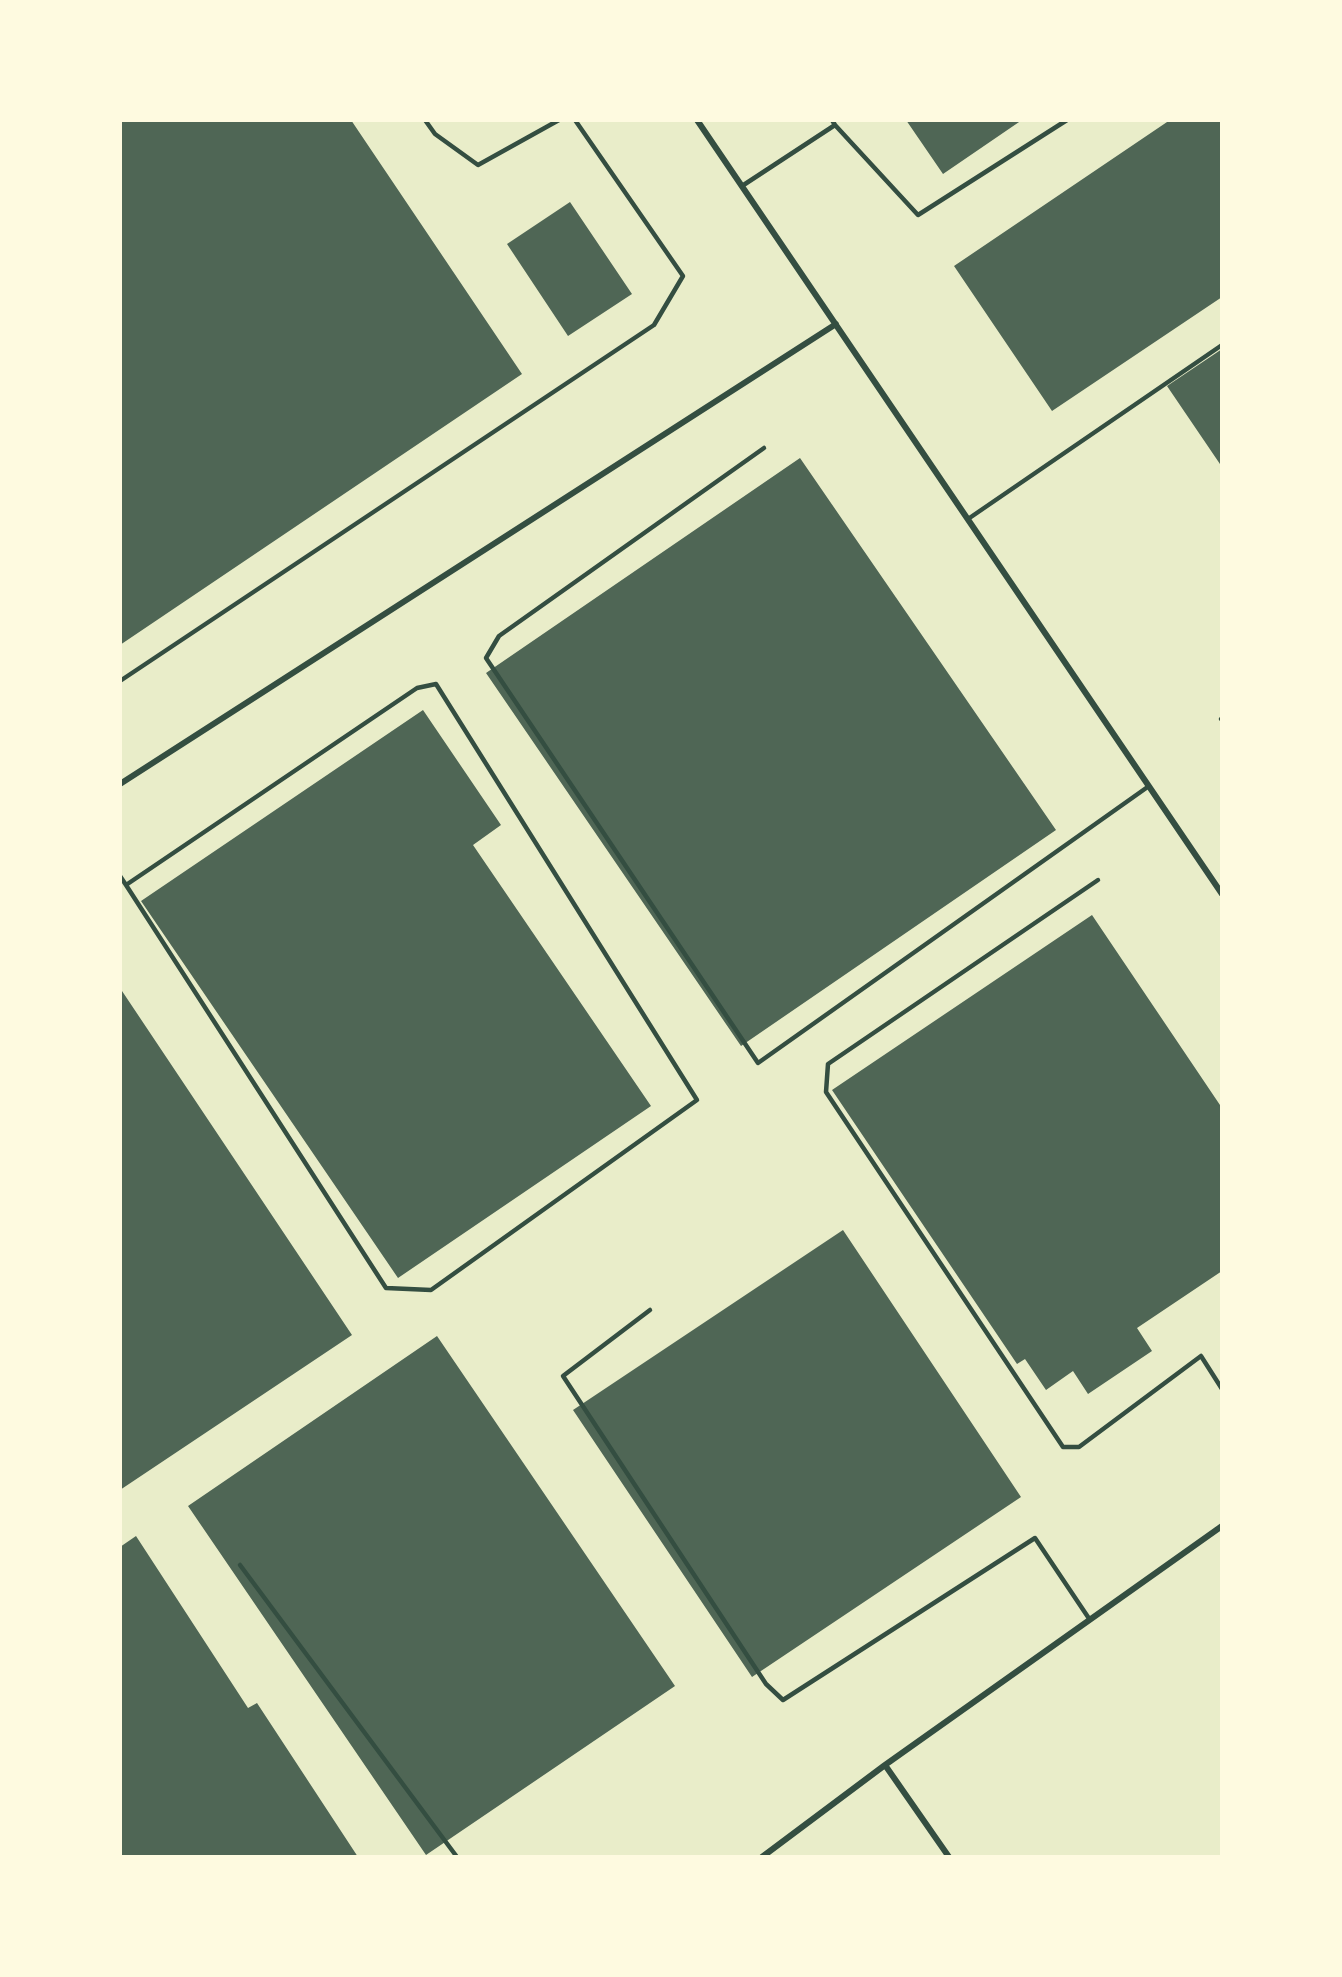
<!DOCTYPE html>
<style>
body{margin:0}
#map{position:relative;width:1342px;height:1977px;overflow:hidden;background:#e9edc9;font-family:"Alegreya Sans",sans-serif}
canvas{display:block}
.frame{position:absolute;inset:0;border:122px solid #fefae0;pointer-events:none}
</style>
<div id="map">
<canvas width="1342" height="1977"></canvas>
<div class="frame"></div>
</div>
<script>
const ctx = document.querySelector('canvas').getContext('2d');
ctx.lineJoin = 'round';
function fill(path, color) { ctx.fillStyle = color; ctx.fill(path, 'evenodd'); }
const toPath = rows => new Path2D(rows.map(r => 'M' + r).join(''));
function trace(path, color, width, dash) { ctx.strokeStyle = color; ctx.lineWidth = width; ctx.lineCap = dash ? 'butt' : 'round'; ctx.setLineDash(dash || []); ctx.stroke(path); }
fill(toPath([
 [120,120,351,120,522,374,120,645],
 [906,120,1022,120,943,174],
 [1170,120,1222,120,1222,297,1052,411,954,266],
 [570,202,632,294,568,336,507,244],
 [1222,349,1222,467,1167,386],
 [800,458,1056,830,741,1046,486,673],
 [423,710,501,825,473,845,651,1106,398,1278,141,901],
 [1092,915,1222,1108,1222,1271,1137,1328,1152,1351,1088,1394,1073,1371,1046,1390,1025,1359,1017,1364,832,1090],
 [120,988,352,1335,120,1490],
 [843,1230,1021,1497,752,1677,573,1410],
 [437,1336,675,1686,426,1855,188,1506],
 [136,1536,248,1708,257,1703,358,1857,120,1857,120,1547]
]), '#4f6655');
trace(toPath([
 [425,120,435,134,478,165,559,120],
 [835,125,918,215,1067,120],
 [742,186,835,125,832,120],
 [764,448,499,636,486,658,758,1063,1149,786],
 [968,519,1222,345],
 [120,681,654,325,683,276,575,120],
 [1221,719,1222,720],
 [120,876,126,885,386,1288,431,1290,697,1100,436,684,417,688,126,885],
 [1098,880,828,1064,826,1092,1063,1447,1079,1447,1201,1356,1222,1389],
 [650,1310,563,1376,766,1684,783,1700,1035,1538,1090,1620],
 [240,1565,457,1857]
]), '#344e41', 4.5);
trace(toPath([
 [697,120,1222,894],
 [120,784,836,324],
 [885,1765,949,1857],
 [762,1857,885,1765,1222,1526]
]), '#344e41', 6);
</script>
